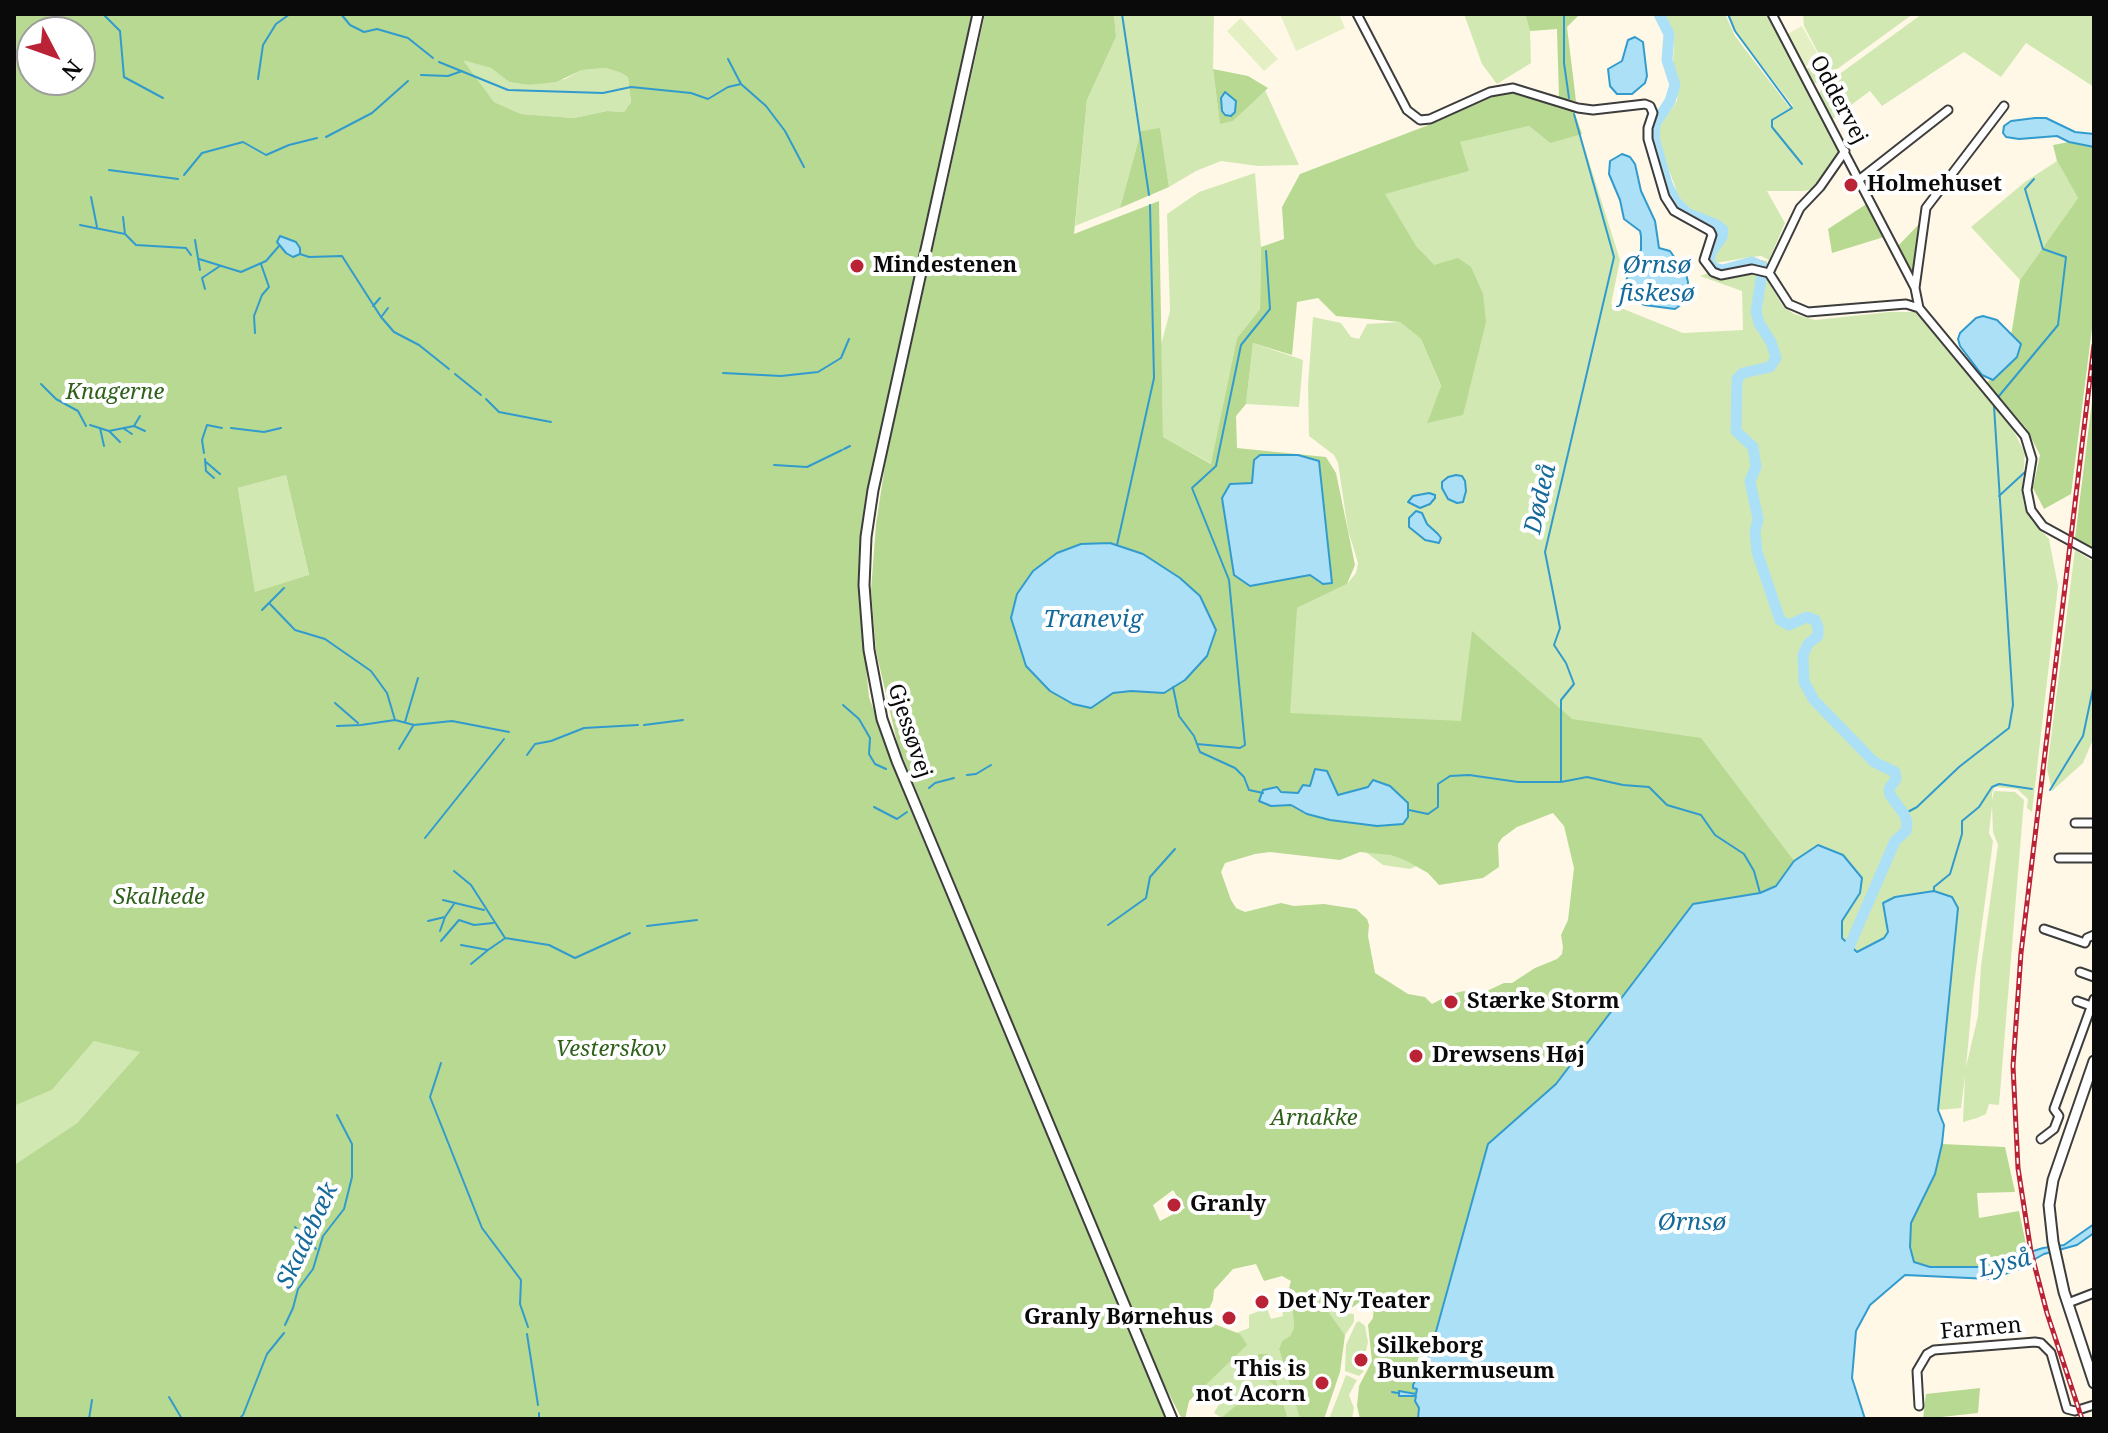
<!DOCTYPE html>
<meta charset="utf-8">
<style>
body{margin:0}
#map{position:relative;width:2108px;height:1433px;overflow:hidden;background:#fff8e7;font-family:"Noto Serif",serif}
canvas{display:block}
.frame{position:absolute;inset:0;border:16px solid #0a0a0a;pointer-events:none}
.north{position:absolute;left:16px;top:16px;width:80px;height:80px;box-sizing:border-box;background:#fff;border:2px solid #9d9d9d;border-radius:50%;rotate:131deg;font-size:22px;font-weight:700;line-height:32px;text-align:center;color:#0a0a0a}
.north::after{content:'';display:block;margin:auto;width:28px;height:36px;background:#ba2235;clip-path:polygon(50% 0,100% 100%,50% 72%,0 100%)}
</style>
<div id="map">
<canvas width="2108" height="1433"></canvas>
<div class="frame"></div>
<div class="north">N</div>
</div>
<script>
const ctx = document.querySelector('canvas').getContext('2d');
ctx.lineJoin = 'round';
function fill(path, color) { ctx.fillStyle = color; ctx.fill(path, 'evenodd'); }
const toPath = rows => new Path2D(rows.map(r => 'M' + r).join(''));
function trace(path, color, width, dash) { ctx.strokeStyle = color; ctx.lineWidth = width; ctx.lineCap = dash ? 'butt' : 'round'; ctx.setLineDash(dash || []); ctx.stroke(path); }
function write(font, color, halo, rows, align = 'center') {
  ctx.font = font + ' "Noto Serif",serif'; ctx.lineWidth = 8; ctx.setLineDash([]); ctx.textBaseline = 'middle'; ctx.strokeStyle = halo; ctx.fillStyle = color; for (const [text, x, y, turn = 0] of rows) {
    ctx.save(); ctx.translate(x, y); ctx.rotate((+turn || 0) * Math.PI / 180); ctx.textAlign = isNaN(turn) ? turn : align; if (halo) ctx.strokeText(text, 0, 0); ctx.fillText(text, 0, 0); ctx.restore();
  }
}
fill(toPath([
 [1114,14,1214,14,1213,69,1220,123,1233,121,1265,90,1299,165,1258,166,1221,161,1196,171,1169,187,1160,129,1141,131,1120,208,1075,226,1087,100,1116,37],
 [1464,14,1525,14,1530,31,1531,63,1497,84,1482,64],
 [1663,14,1725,14,1735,36,1790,108,1793,106,1735,31,1728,14,1767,14,1805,78,1842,150,1817,188,1805,191,1767,191,1785,223,1769,260,1761,256,1751,257,1716,263,1713,260,1715,253,1726,240,1724,227,1717,221,1689,213,1673,192,1676,189,1656,136,1658,128,1677,101,1679,80,1673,64,1674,40,1670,24],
 [1803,14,1913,14,1818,83,1812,83,1805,70,1822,60,1804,26],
 [1922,14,2094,14,2094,87,2026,43,2001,77,1964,52,1882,106,1870,91,1831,120,1819,94,1823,86],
 [462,59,491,68,509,82,528,85,565,79,582,70,605,68,619,72,628,77,631,102,624,112,607,111,574,118,521,114,494,102],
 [1574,114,1620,260,1611,304,1683,333,1743,330,1742,291,1700,276,1751,258,1767,261,1769,283,1783,306,1794,314,1815,320,1890,312,1917,312,2012,428,2025,453,2022,490,2024,505,2032,521,2049,539,2058,586,2032,812,2027,808,2028,799,2017,789,1995,787,1992,793,1992,800,1994,791,2015,792,2024,800,1999,1105,1989,1104,1986,1114,1977,1118,1963,1122,1965,1075,1961,1108,1938,1110,1958,908,1952,897,1934,891,1896,897,1884,903,1888,932,1884,938,1857,952,1842,938,1842,921,1860,893,1794,861,1693,904,1650,960,1558,803,1410,869,1383,865,1356,845,1069,770,995,569,1161,478,1297,608,1347,584,1356,573,1358,563,1348,530,1338,463,1334,455,1309,436,1308,386,1313,317,1341,323,1351,337,1359,339,1367,324,1400,322,1421,339,1441,387,1427,423,1447,385,1384,194,1468,171,1459,142,1529,126,1550,143],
 [1185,680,1164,693,1131,691],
 [1992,806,1993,832,1998,845,1981,966,1978,1016,1966,1067,1973,992,1993,841,1989,833],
 [2057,161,2078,198,2020,280,1971,227,2025,182],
 [1255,173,1261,247,1260,309,1237,338,1212,464,1163,437,1161,345,1170,311,1167,214,1199,192],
 [1253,343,1303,360,1299,407,1246,404],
 [286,475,309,576,255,593,238,488],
 [2075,550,2094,562,2094,737,2083,763,2052,791,2047,769],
 [94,1041,141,1051,77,1123,14,1165,14,1106,52,1090],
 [1279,1291,1292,1301,1294,1328,1290,1336,1282,1341,1279,1349,1300,1419,1288,1419,1268,1354,1276,1390,1272,1394,1250,1394,1222,1418,1214,1413,1219,1404,1217,1398,1211,1395,1203,1396,1200,1392,1240,1334,1236,1333,1249,1328,1249,1315,1267,1308,1271,1319,1283,1316],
 [1330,1311,1354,1314,1354,1322,1345,1335,1328,1313],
 [1359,1321,1365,1326,1368,1342,1366,1351,1359,1352,1360,1369,1364,1371,1359,1376,1345,1371,1346,1345,1356,1323],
 [1346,1375,1357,1380,1349,1395,1354,1408,1352,1419,1329,1419]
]), '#d2e8b2');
fill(toPath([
 [14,14,973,14,880,430,863,525,860,562,861,616,869,697,908,804,1166,1419,14,1419,14,1165,77,1123,140,1052,94,1041,52,1090,14,1106],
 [32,32,80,32,80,80,32,80],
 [463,60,491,68,509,82,528,85,556,82,582,70,605,68,619,72,628,77,631,102,624,112,607,111,574,118,521,114,494,102],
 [286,475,309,575,255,592,238,488],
 [985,14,1114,14,1116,37,1087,100,1074,234,1159,201,1163,437,1211,464,1237,338,1260,309,1261,247,1284,239,1282,207,1300,174,1426,126,1499,94,1519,93,1574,111,1582,134,1550,143,1529,126,1460,142,1469,171,1385,194,1416,246,1434,265,1458,258,1471,267,1483,294,1486,322,1463,415,1427,423,1441,386,1421,339,1400,322,1336,316,1318,298,1297,302,1292,355,1253,343,1246,404,1236,416,1237,448,1326,457,1336,473,1355,565,1347,584,1297,608,1290,713,1461,721,1472,631,1572,719,1701,738,1794,861,1776,885,1760,893,1693,904,1556,1084,1488,1144,1429,1353,1413,1385,1413,1388,1417,1388,1416,1394,1398,1392,1399,1396,1416,1396,1419,1407,1418,1419,1360,1419,1357,1406,1359,1386,1372,1361,1368,1325,1373,1318,1374,1305,1366,1297,1353,1307,1334,1307,1329,1313,1345,1335,1340,1372,1324,1419,1300,1419,1279,1349,1282,1341,1290,1336,1294,1328,1292,1301,1287,1295,1291,1281,1282,1276,1264,1281,1256,1264,1233,1269,1214,1290,1213,1300,1204,1320,1240,1334,1247,1345,1189,1401,1185,1419,1182,1419,1158,1373,898,746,876,651,871,591,876,524,886,459],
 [1252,483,1323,584,1310,575,1250,586,1230,484],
 [1057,553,1164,693,1131,691,1113,693,1092,708,1017,594,1033,571],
 [1315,769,1327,771,1338,795,1368,787,1403,824,1377,826,1330,820,1307,814,1291,805,1271,806,1277,787,1281,792,1298,793,1310,786],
 [1553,813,1564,826,1574,868,1568,920,1561,935,1563,947,1562,954,1557,959,1535,968,1512,983,1504,983,1476,996,1464,991,1451,994,1432,1004,1425,997,1408,994,1375,973,1368,936,1369,925,1367,919,1356,909,1324,904,1294,906,1281,903,1245,912,1236,908,1231,900,1221,872,1225,863,1255,854,1270,852,1340,860,1360,852,1391,855,1405,860,1428,873,1439,885,1483,878,1499,867,1498,844,1502,838,1517,827],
 [1173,1190,1185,1208,1160,1221,1153,1205],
 [1525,14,1580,14,1567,27,1576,101,1559,98,1557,29,1530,31],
 [1213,69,1248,76,1268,88,1233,121,1220,124],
 [1160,128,1169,187,1120,208,1141,131],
 [2069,142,2094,147,2094,313,2071,494,2044,509,2033,488,2040,455,2026,428,1987,383,2020,348,2011,336,2020,280,2078,198,2057,161,2053,145],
 [1868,203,1884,237,1832,253,1828,229],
 [1920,223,1919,248,1912,275,1898,246],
 [2094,386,2094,548,2075,538],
 [1942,1144,2005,1147,2015,1192,1977,1193,1979,1218,2019,1211,2028,1254,1982,1267,1930,1267,1914,1262,1910,1247,1911,1223,1935,1174],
 [1259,1354,1268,1354,1288,1419,1220,1419,1250,1394,1267,1391,1272,1394,1275,1390,1273,1384,1259,1374,1255,1360],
 [1980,1388,1978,1413,1923,1419,1926,1394]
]), '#b7d991');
fill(toPath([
 [1280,14,1339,14,1345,28,1296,51],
 [1241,18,1278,59,1264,71,1227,31],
 [1802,26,1820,58,1804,67,1786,35]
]), '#e4f0c3');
const water = toPath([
 [1635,37,1643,42,1647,76,1645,83,1632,94,1617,94,1610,86,1608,69,1622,61,1628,40,1635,37],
 [1225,92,1236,101,1235,112,1231,116,1225,115,1222,111,1221,98,1225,92],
 [2035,118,2046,118,2075,132,2094,134,2094,147,2069,142,2057,136,2019,139,2006,137,2003,133,2004,126,2011,121,2035,118],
 [1622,154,1630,157,1635,164,1641,191,1655,221,1659,248,1670,251,1686,274,1688,282,1687,294,1682,304,1675,309,1644,305,1630,297,1625,290,1628,271,1641,250,1641,236,1640,231,1624,219,1620,200,1609,174,1610,161,1622,154],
 [280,236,296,242,300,248,300,254,293,257,286,253,277,242,280,236],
 [1983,316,1997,320,2021,344,2017,357,1993,380,1982,375,1960,346,1958,339,1960,333,1976,318,1983,316],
 [1260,455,1298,455,1319,461,1332,583,1323,584,1310,575,1250,586,1234,575,1222,498,1230,484,1252,483,1254,460,1260,455],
 [1456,475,1462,476,1465,481,1466,491,1463,502,1457,503,1448,499,1442,488,1442,482,1448,477,1456,475],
 [1429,493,1435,495,1435,498,1430,504,1420,508,1408,502,1413,496,1429,493],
 [1416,511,1422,513,1427,524,1438,534,1441,538,1439,543,1425,540,1409,527,1409,518,1416,511],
 [1110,543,1143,554,1180,578,1200,596,1216,630,1207,656,1185,680,1164,693,1131,691,1113,693,1091,708,1073,704,1050,691,1026,666,1011,618,1017,594,1033,571,1057,553,1081,544,1110,543],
 [1315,769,1327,771,1338,795,1368,787,1373,780,1390,786,1408,803,1408,817,1403,824,1377,826,1330,820,1307,814,1291,805,1271,806,1259,801,1263,790,1277,787,1281,792,1298,793,1303,785,1310,786,1315,769],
 [1818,845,1843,855,1862,878,1860,893,1842,921,1842,938,1857,952,1884,938,1888,932,1883,903,1895,897,1934,891,1952,897,1958,908,1938,1110,1944,1125,1942,1144,1935,1174,1911,1223,1910,1247,1914,1262,1930,1267,1982,1267,2043,1248,2064,1245,2094,1224,2094,1233,2077,1245,2044,1254,2028,1263,2026,1267,1990,1279,1905,1275,1870,1305,1856,1331,1852,1378,1865,1419,1418,1419,1419,1408,1415,1401,1416,1396,1399,1396,1399,1391,1416,1394,1417,1389,1413,1388,1413,1385,1430,1353,1488,1144,1556,1084,1693,904,1760,893,1776,886,1794,861,1818,845]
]);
fill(water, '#ace0f6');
trace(water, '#329bce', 2);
trace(toPath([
 [103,14,120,31,124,77,163,98],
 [341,14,350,25,364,32,377,29,408,38,433,58],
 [1122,14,1149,195],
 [1564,14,1564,63,1569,98],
 [1728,14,1735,31,1792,108,1772,120,1772,127,1802,164],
 [728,59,741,84,766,106,785,131,804,167],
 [439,62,508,90,603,93,631,87,691,93,708,99,728,87,741,84],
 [421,75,448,76,462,71],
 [258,79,263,45,276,24,290,14],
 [1574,114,1614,257,1545,552,1560,628,1554,645,1566,663,1574,684,1561,700,1561,782,1587,777,1623,785,1649,787,1667,805,1701,815,1715,835,1744,854,1754,871,1760,893],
 [326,137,372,113,408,81],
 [109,170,178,179],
 [184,175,202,153,243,142,266,155,289,145,317,138],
 [91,197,97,227],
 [123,217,125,234],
 [80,225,125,234,136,245,186,248,191,255],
 [195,240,200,270],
 [300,254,309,257,342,256,381,317,394,332,419,345,449,369],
 [199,259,241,272,266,261,279,246],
 [205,289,202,278,220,266],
 [373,306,380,298],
 [382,316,388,308],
 [255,333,254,316,262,295,269,287,261,264],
 [723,373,781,376,818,372,841,358,849,339],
 [455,374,481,395],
 [41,384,56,399,78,411,86,426],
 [1999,396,2058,325,2066,257,2043,249,2025,189,2034,179],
 [486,399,499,412,551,422],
 [90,425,109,431,134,426,145,431],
 [134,426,140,416],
 [100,428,104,446],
 [123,428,132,434],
 [231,428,264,432,281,428],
 [109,431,120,442],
 [844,449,850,446],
 [204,453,202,440,207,425,222,428],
 [205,459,206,471,214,478],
 [206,462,220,474],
 [774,465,807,467,842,450],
 [1999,496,2025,472],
 [1117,545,1154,378,1150,205],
 [269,603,295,630,325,639,371,671,387,693,395,720],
 [262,610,284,588],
 [1173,687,1179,716,1194,736,1200,752,1235,768,1244,777,1249,790,1263,793],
 [335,703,358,723],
 [843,705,859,719,870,738,869,754,875,764,886,769],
 [405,722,418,678],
 [644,725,683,720],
 [337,726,361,725,395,720,414,725,452,721,509,732],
 [1197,744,1240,748,1245,745,1229,580,1192,488,1216,466,1241,345,1270,309,1266,251],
 [399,749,413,726],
 [527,755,535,744,551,741,584,728,638,725],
 [967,775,976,774,991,765],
 [929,788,935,783,954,778],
 [2050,790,2083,736,2094,684],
 [874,807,897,819,907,812],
 [1409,810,1428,814,1438,807,1438,784,1450,776,1469,775,1518,782,1561,782],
 [1904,814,1917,807,1959,767,2009,728,2013,705,1994,406],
 [425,838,504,739],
 [454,871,471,885,505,938,549,945,575,958,630,933],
 [1934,891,1934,887,1950,874,1962,834,1962,821,1979,807,1992,787,1999,784,2032,789],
 [443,900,484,910],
 [428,921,445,917],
 [1108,925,1146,898,1150,877,1175,849],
 [647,926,697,920],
 [440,931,445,917,454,904],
 [441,941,459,920,474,925,493,923],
 [461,945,488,950,504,939],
 [471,964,488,950],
 [441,1063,430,1097,482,1228,521,1280,520,1304,528,1327],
 [295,1227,316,1249],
 [285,1325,293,1308,298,1289,313,1269,323,1236,344,1209,352,1177,352,1144,337,1115],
 [527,1334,538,1405],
 [1392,1392,1398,1393],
 [169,1397,182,1419],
 [89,1419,92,1400],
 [239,1419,243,1415,267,1354,284,1333],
 [539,1419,539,1413]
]), '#329bce', 2);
trace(toPath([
 [1659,14,1669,34,1667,60,1675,85,1670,101,1655,124,1654,138,1667,184,1675,201,1687,213,1715,224,1723,230,1722,237,1711,252,1709,262,1714,268,1723,270,1752,262,1763,267,1756,311,1759,323,1771,342,1776,358,1770,367,1743,373,1737,379,1736,431,1753,447,1756,467,1750,481,1758,519,1755,532,1757,552,1780,620,1789,625,1807,617,1815,620,1818,627,1818,636,1808,644,1803,655,1804,682,1814,700,1874,762,1895,772,1896,779,1889,789,1890,795,1904,814,1907,822,1906,831,1895,841,1849,947]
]), '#ace0f6', 11);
const minor = toPath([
 [1357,14,1407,110,1420,120,1430,119,1490,92,1513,88,1578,108,1593,110,1645,104,1650,106,1653,113,1648,128,1648,139,1665,197,1674,211,1710,231,1712,235,1704,260,1713,272,1721,275,1752,269,1769,273,1789,304,1808,312,1906,304,1919,308,2025,436,2032,459,2027,490,2031,510,2043,526,2094,554],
 [1772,14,1915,288],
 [1860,179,1948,110],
 [1769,273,1800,208,1820,187,1845,151],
 [1919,308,1915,288,1926,208,2004,106],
 [2075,823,2094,823],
 [2059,858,2094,858],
 [2044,929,2085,943,2087,938,2094,935],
 [2080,972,2094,977],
 [2077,1001,2091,1006],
 [2041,1139,2054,1129,2059,1116,2054,1109,2094,999],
 [2068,1303,2094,1293],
 [1919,1406,1917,1371,1927,1354,1934,1350,2035,1342,2041,1343,2051,1353,2067,1409,2075,1411,2094,1405]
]);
const tertiary = toPath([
 [978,14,873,490,866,537,864,585,869,650,882,719,897,761,1172,1419],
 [2094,1061,2053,1180,2049,1205,2053,1242,2064,1292,2094,1383]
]);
trace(minor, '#3d3d3d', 11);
trace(tertiary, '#3d3d3d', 13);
trace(minor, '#fff', 7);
trace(tertiary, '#fff', 9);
const rail = toPath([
 [2082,1419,2047,1313,2031,1252,2018,1168,2013,1066,2021,953,2094,345]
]);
trace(rail, '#ba2235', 5);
trace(rail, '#fff', 2, [6]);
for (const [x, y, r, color] of [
 [1851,185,8,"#ba2235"],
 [857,266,8,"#ba2235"],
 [1451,1002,8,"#ba2235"],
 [1416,1056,8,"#ba2235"],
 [1174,1205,8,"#ba2235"],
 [1262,1302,8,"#ba2235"],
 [1229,1318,8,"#ba2235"],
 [1361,1360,8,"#ba2235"],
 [1322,1383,8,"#ba2235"]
]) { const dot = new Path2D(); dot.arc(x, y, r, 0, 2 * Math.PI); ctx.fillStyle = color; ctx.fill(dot); trace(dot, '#fff', 3); }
write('22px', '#0a0a0a', '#fff', [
 ["Oddervej",1838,100,62],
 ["Gjessøvej",909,731,72],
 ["Farmen",1981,1329,-5]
]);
write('bold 22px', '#0a0a0a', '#fff', [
 ["Holmehuset",1867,185],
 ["Mindestenen",873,266],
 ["Stærke Storm",1467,1002],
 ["Drewsens Høj",1432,1056],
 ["Granly",1190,1205],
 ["Det Ny Teater",1278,1302],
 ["Granly Børnehus",1213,1318,"right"],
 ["Silkeborg",1377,1347],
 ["Bunkermuseum",1377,1372],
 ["This is",1306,1370,"right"],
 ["not Acorn",1306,1395,"right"]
], 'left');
write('italic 22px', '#2f611b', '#fff', [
 ["Knagerne",115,393],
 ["Skalhede",159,898],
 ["Vesterskov",611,1050],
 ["Arnakke",1314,1119]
]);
write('italic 24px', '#146a9b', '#fff', [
 ["Ørnsø",1657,266],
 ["fiskesø",1657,294],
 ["Dødeå",1541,499,-77],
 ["Tranevig",1093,620],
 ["Ørnsø",1692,1223],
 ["Skadebæk",308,1236,-65],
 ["Lyså",2005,1264,-14]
]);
</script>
